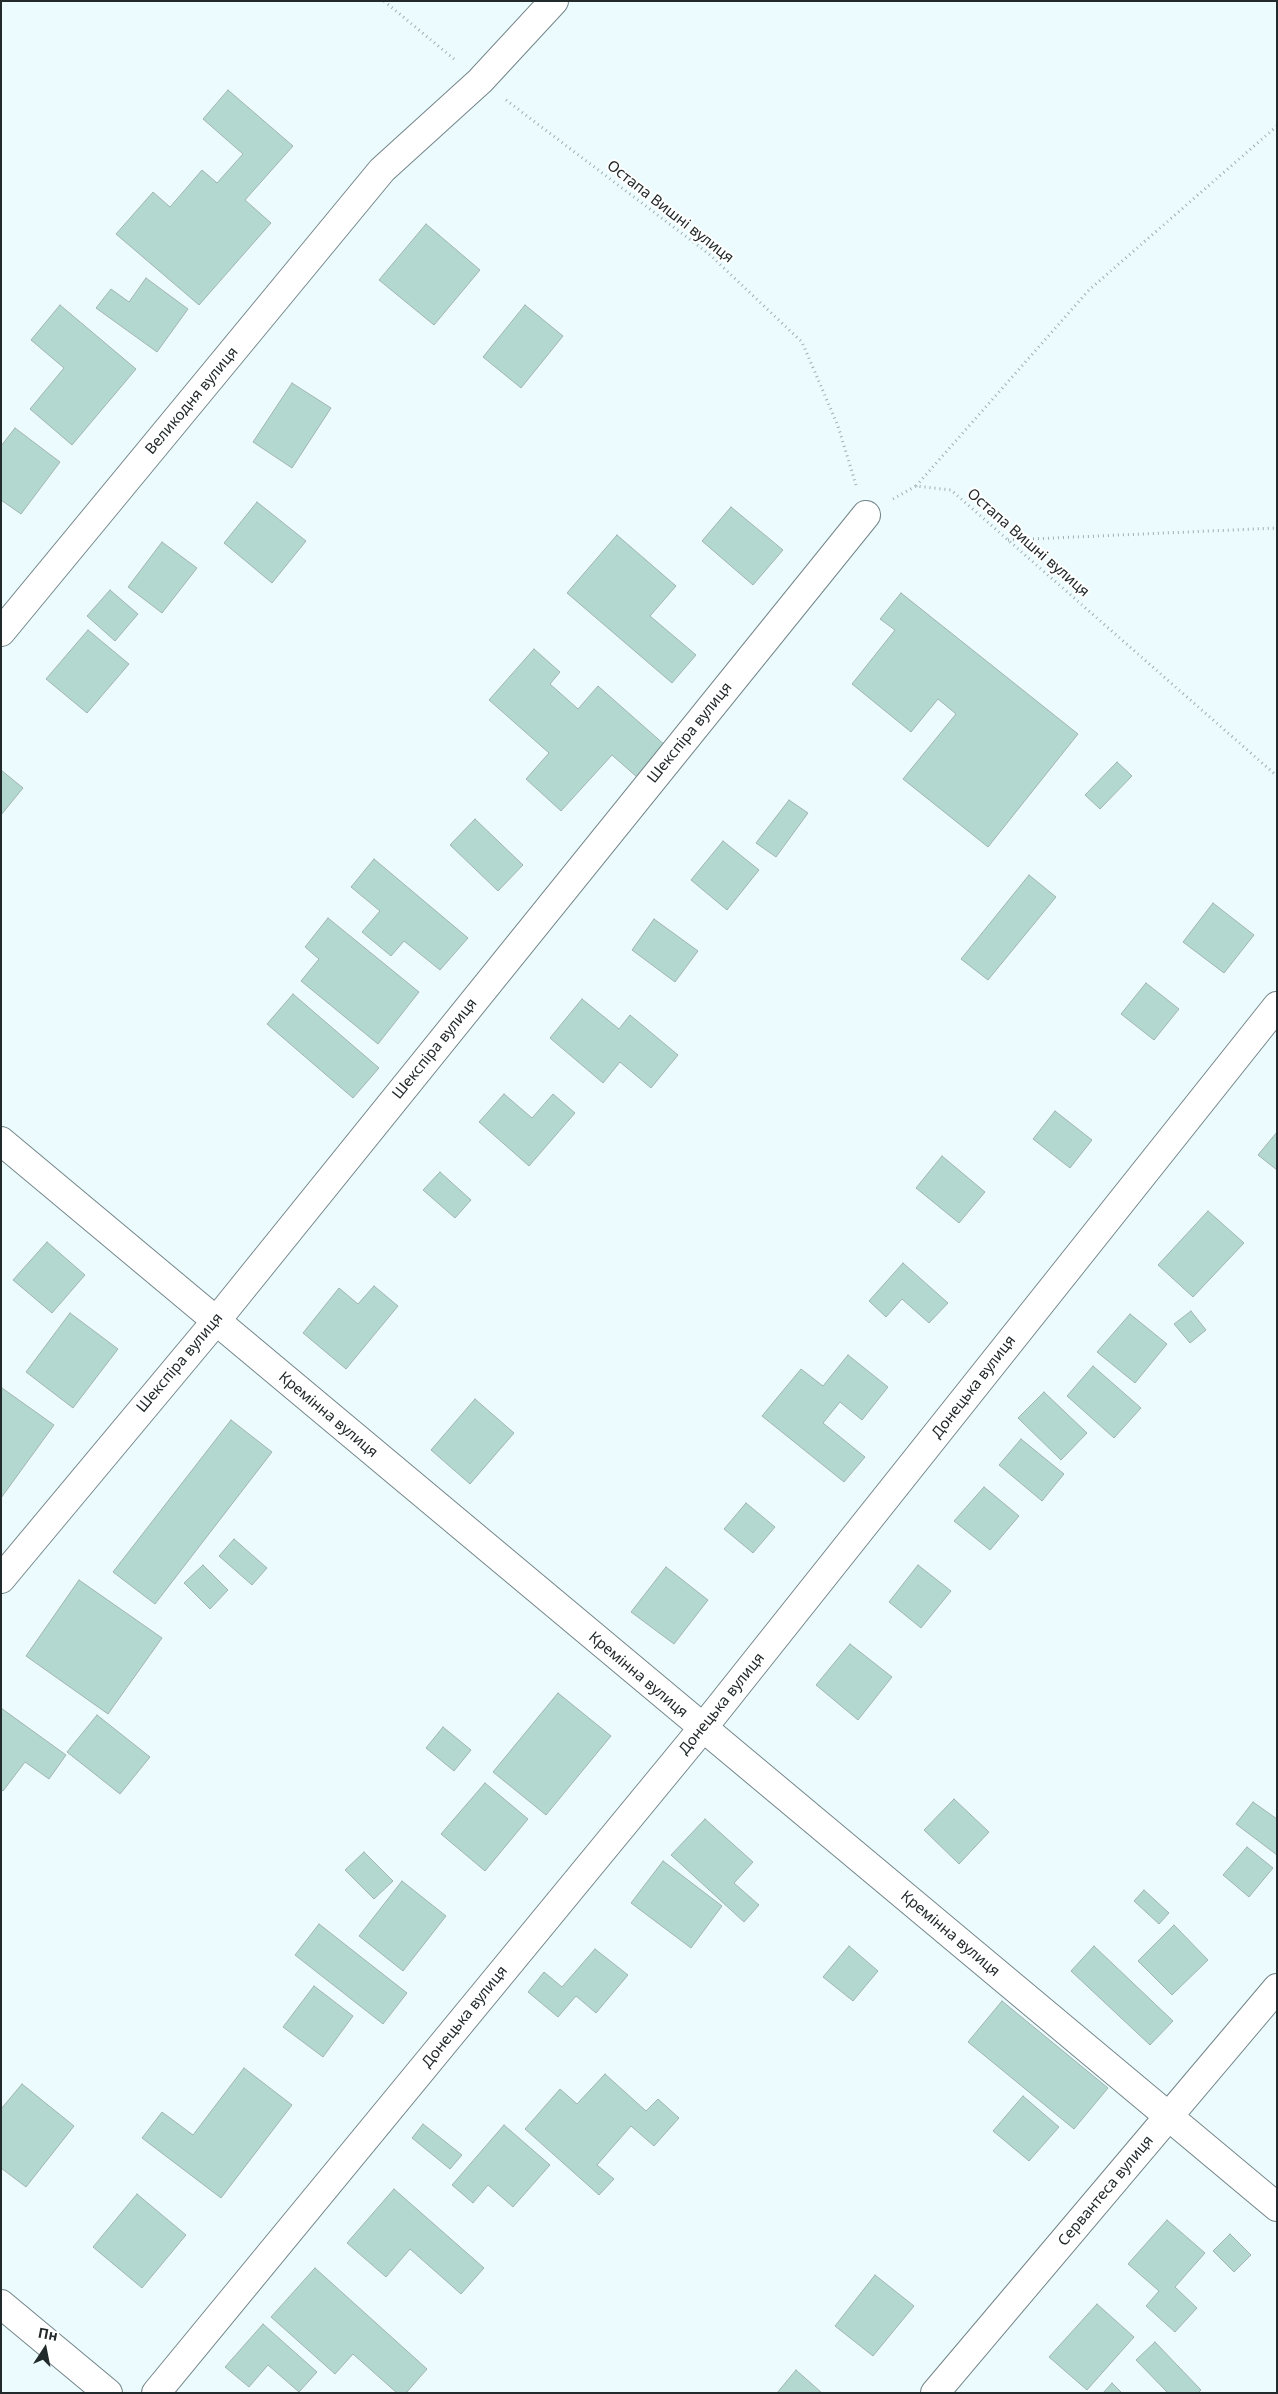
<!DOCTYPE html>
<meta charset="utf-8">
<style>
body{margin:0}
#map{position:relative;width:1278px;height:2394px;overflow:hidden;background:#ebfbfe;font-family:"Noto Sans",sans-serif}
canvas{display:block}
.frame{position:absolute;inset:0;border:2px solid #232a2b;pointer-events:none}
.north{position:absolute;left:20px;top:2324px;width:50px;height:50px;-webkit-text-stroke:4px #fff;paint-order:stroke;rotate:11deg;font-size:14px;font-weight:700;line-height:20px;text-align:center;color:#232a2b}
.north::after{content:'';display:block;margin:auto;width:18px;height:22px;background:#232a2b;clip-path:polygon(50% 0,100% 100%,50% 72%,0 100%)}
</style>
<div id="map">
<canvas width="1278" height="2394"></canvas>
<div class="frame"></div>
<div class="north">Пн</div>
</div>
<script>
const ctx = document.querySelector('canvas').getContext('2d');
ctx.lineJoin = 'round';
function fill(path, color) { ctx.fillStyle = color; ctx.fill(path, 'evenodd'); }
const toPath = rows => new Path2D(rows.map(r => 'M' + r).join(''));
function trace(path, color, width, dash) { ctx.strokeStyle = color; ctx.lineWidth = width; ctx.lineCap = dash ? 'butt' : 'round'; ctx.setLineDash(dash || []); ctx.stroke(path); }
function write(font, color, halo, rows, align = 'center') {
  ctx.font = font + ' "Noto Sans",sans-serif'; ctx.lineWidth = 4; ctx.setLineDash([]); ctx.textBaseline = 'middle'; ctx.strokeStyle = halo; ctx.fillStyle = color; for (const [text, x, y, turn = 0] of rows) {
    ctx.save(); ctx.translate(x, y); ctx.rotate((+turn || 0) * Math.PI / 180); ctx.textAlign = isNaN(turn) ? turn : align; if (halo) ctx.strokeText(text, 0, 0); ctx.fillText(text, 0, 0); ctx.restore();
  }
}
const building = toPath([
 [228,90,293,146,245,200,271,223,199,305,116,234,153,192,170,207,202,170,217,183,243,154,203,119,228,90],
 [426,224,480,270,434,325,379,280,426,224],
 [146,278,188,309,157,352,96,308,111,289,129,302,146,278],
 [60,305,136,369,72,445,30,409,64,368,31,340,60,305],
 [525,305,563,336,521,388,483,357,525,305],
 [292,383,331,408,292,468,253,442,292,383],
 [15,428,60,462,21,514,1,500,1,446,15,428],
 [257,502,306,541,272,583,224,543,257,502],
 [731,507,783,550,753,585,702,541,731,507],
 [617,535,676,586,650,616,696,655,672,683,567,593,617,535],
 [162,542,197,568,162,613,128,587,162,542],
 [110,590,138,614,115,641,87,616,110,590],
 [901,593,1078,734,988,847,903,779,956,714,938,699,911,732,852,684,895,630,880,619,901,593],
 [88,630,129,664,87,713,46,679,88,630],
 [534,649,560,672,550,684,578,709,598,686,666,746,638,778,612,755,561,811,526,779,549,753,489,700,534,649],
 [1117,762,1132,776,1100,809,1085,795,1117,762],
 [1,770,23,788,1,815,1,770],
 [789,800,808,813,776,857,756,843,789,800],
 [475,819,523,865,498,891,450,845,475,819],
 [723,841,759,870,727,910,691,880,723,841],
 [374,859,468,938,440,970,404,941,391,956,362,932,380,911,351,887,374,859],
 [1029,875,1056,897,988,980,961,959,1029,875],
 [1213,903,1254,935,1224,973,1183,942,1213,903],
 [328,918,419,992,378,1044,301,981,319,959,305,947,328,918],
 [654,919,698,951,675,982,632,950,654,919],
 [1146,983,1179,1009,1154,1040,1121,1014,1146,983],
 [293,994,379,1068,353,1098,267,1024,293,994],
 [582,999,619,1029,630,1015,678,1055,651,1088,620,1062,603,1083,550,1038,582,999],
 [504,1094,532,1118,553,1094,575,1113,529,1166,479,1122,504,1094],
 [1055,1111,1092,1140,1070,1168,1033,1139,1055,1111],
 [1277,1132,1277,1170,1258,1155,1277,1132],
 [942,1156,985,1192,959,1223,916,1188,942,1156],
 [440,1172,471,1200,455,1218,423,1190,440,1172],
 [1208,1211,1244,1243,1193,1297,1158,1265,1208,1211],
 [47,1242,85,1275,52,1313,13,1280,47,1242],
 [903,1263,948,1303,929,1323,902,1299,886,1317,869,1301,903,1263],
 [374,1286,398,1306,346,1369,303,1333,339,1288,358,1304,374,1286],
 [1191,1311,1206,1330,1190,1343,1174,1324,1191,1311],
 [70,1313,118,1349,73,1408,26,1372,70,1313],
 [1130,1314,1167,1344,1135,1383,1097,1352,1130,1314],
 [848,1355,888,1387,862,1420,840,1402,823,1423,865,1457,844,1482,762,1416,801,1369,823,1386,848,1355],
 [1093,1366,1141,1408,1114,1438,1067,1396,1093,1366],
 [2,1388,54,1425,1,1498,1,1389,2,1388],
 [1044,1392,1087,1433,1061,1460,1018,1418,1044,1392],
 [475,1399,514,1433,470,1484,431,1450,475,1399],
 [231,1420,272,1452,155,1604,113,1572,231,1420],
 [1021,1439,1064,1474,1042,1501,999,1465,1021,1439],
 [984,1487,1019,1516,990,1550,954,1521,984,1487],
 [746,1503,775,1527,753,1553,724,1529,746,1503],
 [234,1539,267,1568,252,1585,219,1556,234,1539],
 [203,1565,228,1590,210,1609,184,1583,203,1565],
 [918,1565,951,1591,921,1628,889,1602,918,1565],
 [666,1567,708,1600,674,1644,631,1612,666,1567],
 [79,1580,162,1638,108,1714,26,1656,79,1580],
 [850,1644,892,1677,858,1720,816,1685,850,1644],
 [558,1693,611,1736,546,1815,493,1772,558,1693],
 [1,1708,66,1755,49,1779,25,1762,3,1791,1,1789,1,1708],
 [97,1715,150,1757,120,1794,67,1752,97,1715],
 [443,1727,471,1750,454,1771,426,1748,443,1727],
 [485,1783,528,1819,485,1871,441,1834,485,1783],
 [954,1799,989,1832,959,1864,924,1830,954,1799],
 [1253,1802,1277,1819,1277,1855,1236,1824,1253,1802],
 [705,1819,753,1862,734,1883,759,1905,744,1922,671,1855,705,1819],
 [1247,1847,1273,1868,1249,1897,1223,1875,1247,1847],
 [364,1852,393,1881,374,1899,345,1870,364,1852],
 [663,1861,722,1906,691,1948,631,1903,663,1861],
 [402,1881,446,1916,403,1971,359,1936,402,1881],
 [1144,1890,1169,1913,1159,1924,1134,1901,1144,1890],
 [319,1924,407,1993,383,2024,295,1955,319,1924],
 [1174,1925,1208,1960,1172,1995,1138,1961,1174,1925],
 [849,1946,878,1971,853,2001,823,1977,849,1946],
 [1094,1946,1173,2021,1150,2045,1071,1971,1094,1946],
 [595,1949,628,1975,596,2013,576,1996,558,2017,528,1992,544,1972,562,1987,595,1949],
 [314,1986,353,2016,323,2057,283,2027,314,1986],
 [1002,2001,1108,2088,1074,2129,968,2042,1002,2001],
 [244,2068,292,2105,221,2198,142,2138,162,2112,193,2135,244,2068],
 [605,2074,646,2111,658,2099,679,2118,654,2146,631,2126,597,2165,614,2179,599,2195,525,2129,560,2089,577,2104,605,2074],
 [22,2084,74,2126,26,2187,1,2168,1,2109,22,2084],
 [1023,2096,1059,2127,1029,2161,993,2131,1023,2096],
 [423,2124,462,2155,450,2169,412,2138,423,2124],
 [504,2125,550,2165,513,2207,488,2185,473,2203,452,2185,504,2125],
 [394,2189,484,2268,461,2294,410,2249,386,2277,347,2243,394,2189],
 [137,2194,186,2235,142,2288,93,2247,137,2194],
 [1167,2220,1205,2253,1175,2287,1197,2308,1175,2332,1146,2306,1159,2291,1128,2264,1167,2220],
 [1230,2234,1251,2255,1234,2272,1213,2251,1230,2234],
 [315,2268,427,2369,406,2393,397,2393,353,2354,335,2374,271,2317,315,2268],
 [875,2275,914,2306,873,2356,835,2326,875,2275],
 [1097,2304,1134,2337,1087,2390,1049,2357,1097,2304],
 [263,2324,317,2372,299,2392,268,2365,249,2387,225,2367,263,2324],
 [1155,2342,1201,2390,1198,2393,1168,2393,1136,2360,1155,2342],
 [796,2370,822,2393,777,2393,796,2370],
 [1112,2383,1122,2393,1103,2393,1112,2383]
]);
fill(building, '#b2d8cf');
trace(building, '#a2b4b0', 1);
const minor = toPath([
 [1,632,382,170,480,81,554,1],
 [1,1141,1277,2207],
 [1,1579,216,1321,866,515],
 [1,2304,108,2393],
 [156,2393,702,1729,1277,1006],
 [935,2393,1277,1988]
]);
trace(minor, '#748589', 30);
trace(toPath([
 [384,1,454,59],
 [506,100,709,254,802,342,838,426,856,485],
 [916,486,1089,290,1277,126],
 [893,499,916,486,951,490,1277,776],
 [1008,540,1277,528]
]), '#a2aeb1', 3, [1, 4]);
trace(minor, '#fff', 28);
write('15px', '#232a2b', '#fff', [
 ["Остапа Вишні вулиця",670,212,38],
 ["Великодня вулиця",192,401,-50],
 ["Остапа Вишні вулиця",1028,543,41],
 ["Шекспіра вулиця",690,733,-51],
 ["Шекспіра вулиця",435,1049,-51],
 ["Шекспіра вулиця",180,1363,-50],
 ["Донецька вулиця",974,1387,-52],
 ["Кремінна вулиця",328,1415,40],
 ["Кремінна вулиця",638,1675,40],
 ["Донецька вулиця",722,1704,-51],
 ["Кремінна вулиця",950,1934,40],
 ["Донецька вулиця",465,2017,-51],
 ["Сервантеса вулиця",1106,2191,-50]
]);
</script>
